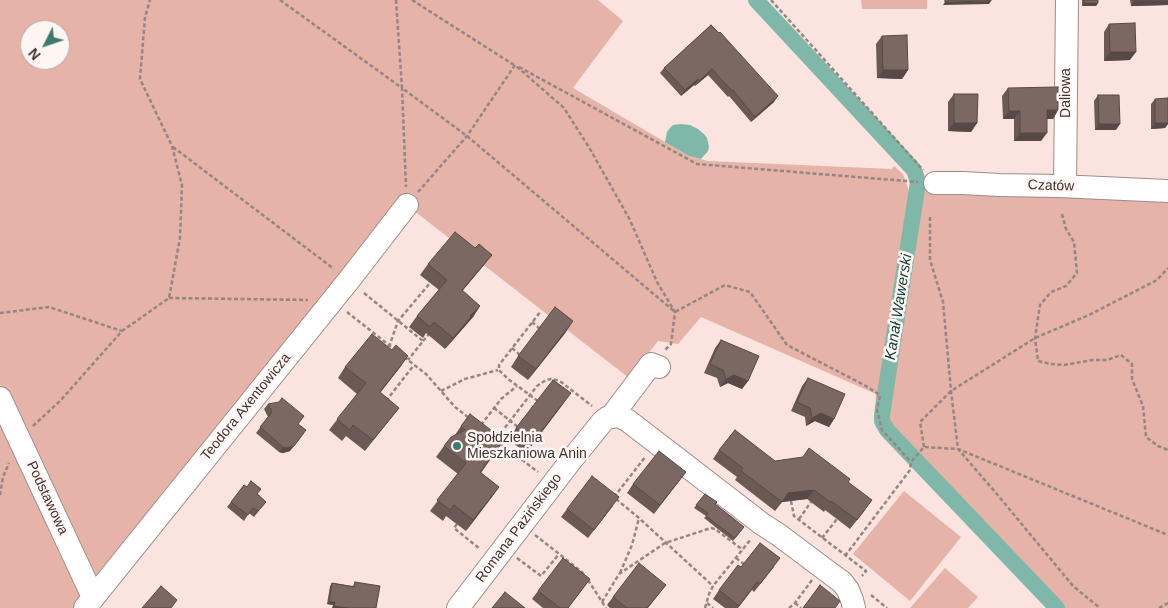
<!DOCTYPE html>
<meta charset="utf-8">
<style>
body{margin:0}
#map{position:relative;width:1168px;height:608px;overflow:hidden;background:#fbe4df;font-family:Helvetica,sans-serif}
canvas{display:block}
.north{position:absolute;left:20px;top:20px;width:50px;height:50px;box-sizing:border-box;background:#fff5f3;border:1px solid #b1a8a6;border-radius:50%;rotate:229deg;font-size:14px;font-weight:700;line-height:20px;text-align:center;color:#3d3432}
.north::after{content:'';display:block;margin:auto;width:18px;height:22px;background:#3a7d6e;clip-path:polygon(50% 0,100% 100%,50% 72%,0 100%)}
</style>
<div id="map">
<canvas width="1168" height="608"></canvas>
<div class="north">N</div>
</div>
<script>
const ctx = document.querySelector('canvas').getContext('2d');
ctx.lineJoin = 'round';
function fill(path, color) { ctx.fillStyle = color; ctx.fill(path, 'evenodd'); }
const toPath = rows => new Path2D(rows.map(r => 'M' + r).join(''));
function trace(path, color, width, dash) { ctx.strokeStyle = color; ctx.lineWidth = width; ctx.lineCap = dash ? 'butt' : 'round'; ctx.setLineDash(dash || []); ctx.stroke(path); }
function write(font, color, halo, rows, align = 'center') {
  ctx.font = font + ' Helvetica,sans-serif'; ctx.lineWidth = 5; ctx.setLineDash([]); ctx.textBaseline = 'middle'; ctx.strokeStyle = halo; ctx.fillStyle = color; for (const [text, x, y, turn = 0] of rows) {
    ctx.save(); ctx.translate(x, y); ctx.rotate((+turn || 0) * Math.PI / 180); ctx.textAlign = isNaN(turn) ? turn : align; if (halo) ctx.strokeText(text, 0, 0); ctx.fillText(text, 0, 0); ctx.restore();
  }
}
fill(toPath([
 [0,0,598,0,623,21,573,88,689,156,708,161,892,169,894,166,903,174,909,191,921,189,946,193,1168,199,1168,608,1064,608,913,452,906,460,881,433,875,413,876,394,701,317,678,344,658,341,629,378,413,210,95,583,14,416,0,385],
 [30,30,60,30,60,60,30,60],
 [861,0,927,0,927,9,862,9],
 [0,416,84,596,74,608,0,608],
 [904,491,961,537,910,601,853,554],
 [945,568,978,597,968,608,910,608]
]), '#e5b3a7');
fill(toPath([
 [681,124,690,125,698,129,704,134,707,138,709,147,708,151,701,159,689,156,665,142,667,132,670,128,673,125]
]), '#7fb7a9');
trace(toPath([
 [756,0,914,170,918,182,915,202,894,336,882,415,882,421,887,430,1057,608]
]), '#7fb7a9', 16);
const minor = toPath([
 [935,183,963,183,999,185,1059,186,1168,191],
 [1065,186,1067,0],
 [0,398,93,597],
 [611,417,618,416,627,420,762,524,779,535,831,574,842,582,848,590,852,600,854,608],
 [85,608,349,280,407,205],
 [458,608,569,463,603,421,607,418,611,417,651,364,659,367]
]);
trace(minor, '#a08b86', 24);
trace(toPath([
 [280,0,402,88,406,187],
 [396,0,402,88,467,136,675,312,725,285,750,292,787,345,866,386,880,395,877,410,882,430,911,462],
 [412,0,514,65],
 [771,0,923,170],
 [519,67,697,164,918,182],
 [173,147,334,269],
 [418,192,467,136,515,65,564,108,590,149,630,220,657,282,675,312,671,344,665,350],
 [1062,214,1066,229,1074,242,1077,273,1066,286,1051,292,1040,305,1035,338,1038,361,1051,364,1064,365,1093,360,1107,360,1121,355,1132,364,1132,379,1143,406,1146,437,1158,446,1168,450],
 [930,217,930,260,943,302,951,391,958,449,996,493,1073,586,1100,608],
 [364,293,423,341,408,360],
 [169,298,308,300],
 [347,312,394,349],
 [0,313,49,307,122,331],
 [532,322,540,329],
 [423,341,429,334],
 [389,347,398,321,430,283],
 [512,348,520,355],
 [404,357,426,374,455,407,469,418],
 [441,391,465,379,498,370],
 [386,401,414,365],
 [538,401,508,379,499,370,499,365,541,311],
 [494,408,518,427],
 [481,425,501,399,517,386],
 [33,426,61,400,122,331,169,298,180,238,182,185,172,146,140,79,145,17,150,0],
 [497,438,537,386,546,380,551,379,556,380,561,382,592,406],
 [501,444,538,472],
 [924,447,920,422,951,391,1035,338,1089,315,1157,280,1168,268],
 [0,495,3,477,9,463],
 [614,497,646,456],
 [616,499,639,518,713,586],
 [791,501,794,516,866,571,862,576],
 [799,519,811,502],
 [457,524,454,528,480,549],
 [535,535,582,572,585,576],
 [822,538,837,519],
 [845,556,910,470,911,462,924,447,958,449,1168,535],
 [517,558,541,576,559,554],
 [736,558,744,564],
 [620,573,632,545,639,518],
 [588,580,606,608],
 [871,595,887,608],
 [602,602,619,574,665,543,711,528,715,529,743,550],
 [707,603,713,608],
 [795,603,801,608],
 [705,608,709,594,713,586,751,539],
 [789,608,795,603,812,580],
 [1159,608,1168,603]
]), '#958683', 2.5, [4, 2.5]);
trace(minor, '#fff', 22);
fill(toPath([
 [1082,0,1098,0,1098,3,1096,6,1082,6],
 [1130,0,1168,0,1168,5,1131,6],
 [1109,24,1130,60,1104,61,1104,32],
 [711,25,774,102,751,122,729,96,728,97,708,75,695,86,694,85,681,96,660,73,664,68],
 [882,36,908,70,902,79,877,78,876,44],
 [1008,88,1058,110,1053,119,1047,119,1041,141,1014,141,1014,119,1003,119,1002,96],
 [954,94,977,123,971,132,948,131,948,102],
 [1098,95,1116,130,1095,130,1094,101],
 [1168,98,1168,124,1165,128,1151,129,1151,104,1155,99],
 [428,264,484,265,462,291,480,306,473,317,445,349,426,333,423,338,409,327,417,316,439,290,420,275],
 [566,332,528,380,511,367,518,356],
 [721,340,748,381,742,389,728,383,720,387,717,378,704,373,715,348],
 [401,366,380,393,399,408,391,418,365,451,346,436,342,441,329,430,357,394,338,378,345,367],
 [808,378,834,419,829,427,815,421,806,426,805,417,791,411,802,386],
 [268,404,299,424,290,451,283,453,279,452,256,433,268,417,264,409],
 [563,404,526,453,508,439,516,428],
 [461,426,504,440,481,473,499,487,466,531,446,516,443,521,430,511,458,474,436,457,444,446,455,435],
 [719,450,848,482,865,510,850,529,825,510,824,512,807,499,782,502,775,511,735,480,737,477,713,459],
 [680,480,654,514,627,493,633,484],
 [258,494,266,502,254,517,249,513,244,521,227,507,231,502],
 [705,494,715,504,744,527,733,541,704,518,706,516,694,508],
 [613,506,588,538,561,517,567,509],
 [741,567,774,567,754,592,752,590,738,608,725,608,713,599,719,590],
 [590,579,568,608,543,608,532,599,538,591],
 [355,582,376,608,332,608,333,605,327,604,330,586,332,583,353,586],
 [666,585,648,608,610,608,607,605,613,597]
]), '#6b5955');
fill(toPath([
 [991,1,989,4,943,5,945,2],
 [1134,1,1168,1,1168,5,1131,6],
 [1085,3,1098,3,1096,6,1082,6],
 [1110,52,1136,52,1130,60,1104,61],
 [712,69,708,75,695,86,699,81],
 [883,70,908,70,902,79,877,78],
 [698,79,694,85,681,96,685,90],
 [778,96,774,102,751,122,755,117],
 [1047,110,1058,110,1053,119,1041,119],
 [1009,111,1020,111,1014,119,1003,119],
 [1168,118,1168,124,1165,128,1151,129,1155,123],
 [954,123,977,123,971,132,948,131],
 [1099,124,1120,124,1116,130,1095,130],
 [1020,133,1047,133,1041,141,1014,141],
 [492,255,484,265,454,301,462,290],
 [480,306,473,317,445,349,470,316],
 [573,321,566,332,528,380,536,369],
 [408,356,401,366,372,403,380,392],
 [734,375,748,381,742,389,728,383,720,387,726,379],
 [571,393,563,404,526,453,533,442],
 [821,413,834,419,829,427,815,421,806,426,812,418],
 [302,436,290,451,283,453,279,452,283,447],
 [499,487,492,497,466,531,473,520],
 [814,490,807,499,782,502,775,511,788,493],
 [329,602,335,602,333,605,327,604],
 [334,606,348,608,332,608]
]), '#574945');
const building = toPath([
 [945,0,991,0,991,1,945,2,945,0],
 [1084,0,1098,0,1098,3,1085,3,1084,0],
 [1134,0,1168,0,1168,1,1134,1,1134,0],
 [1135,23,1136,52,1110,52,1109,24,1135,23],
 [711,25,719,33,720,32,778,96,755,117,733,90,732,91,712,69,699,81,698,79,685,90,664,68,711,25],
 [907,35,908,70,883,70,882,36,907,35],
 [1058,87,1058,110,1047,110,1047,133,1020,133,1020,111,1009,111,1008,88,1058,87],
 [954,94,978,94,977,123,954,123,954,94],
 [1098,95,1119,95,1120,124,1099,124,1098,95],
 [1168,98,1168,123,1155,123,1155,99,1168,98],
 [455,232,475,248,479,244,492,255,462,290,480,306,470,316,471,317,453,338,434,322,430,327,417,316,447,280,428,264,455,232],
 [555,307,573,321,536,369,518,356,555,307],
 [372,334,392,350,396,345,408,356,380,392,399,408,373,440,353,425,350,430,337,419,366,383,345,367,372,334],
 [721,340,759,356,748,381,734,375,726,379,723,370,710,364,721,340],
 [808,378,845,394,834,419,821,413,812,418,810,408,797,402,808,378],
 [553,380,571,393,533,442,516,428,553,380],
 [282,398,304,416,298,424,306,430,294,446,287,448,283,447,260,427,272,412,268,404,279,402,282,398],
 [470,414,504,440,480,472,499,487,473,520,454,505,450,510,437,500,466,463,444,446,451,437,465,430,461,426,470,414],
 [735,430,775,461,803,457,809,448,850,479,848,482,872,500,857,520,831,501,830,502,814,490,788,493,782,502,741,471,743,468,719,450,735,430],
 [659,451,686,472,660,505,633,484,659,451],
 [592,476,619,497,594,530,567,509,592,476],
 [251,481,261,489,257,494,266,502,258,511,253,508,248,515,231,502,244,485,247,487,251,481],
 [705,494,717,502,715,504,744,527,735,538,706,516,708,513,696,505,705,494],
 [760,543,780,558,760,584,757,582,739,606,719,590,738,565,741,567,760,543],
 [563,558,590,579,568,608,560,608,538,591,563,558],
 [639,563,666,585,647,608,627,608,613,597,639,563],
 [355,582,380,586,376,608,348,608,334,606,335,602,329,602,332,583,354,587,355,582],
 [820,585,840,601,835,608,803,608,820,585],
 [161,586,177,600,171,608,142,608,161,586],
 [505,592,525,608,492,608,505,592]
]);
fill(building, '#7c6863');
trace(building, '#574945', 1);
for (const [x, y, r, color] of [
 [457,446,5,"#3a7d6e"]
]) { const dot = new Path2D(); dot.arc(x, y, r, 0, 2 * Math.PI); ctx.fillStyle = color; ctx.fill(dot); trace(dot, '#fff5f3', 2); }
write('14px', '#3d3432', '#fff5f3', [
 ["Daliowa",1066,93,-90],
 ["Czatów",1051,186,2],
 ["Teodora Axentowicza",246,407,-51],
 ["Podstawowa",47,498,65],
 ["Romana Pazińskiego",519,528,-53]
]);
write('14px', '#3d3432', '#fff5f3', [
 ["Społdzielnia",467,438],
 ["Mieszkaniowa Anin",467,454]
], 'left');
write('italic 15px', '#0f4238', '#fff5f3', [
 ["Kanał Wawerski",899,307,-81]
]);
</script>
